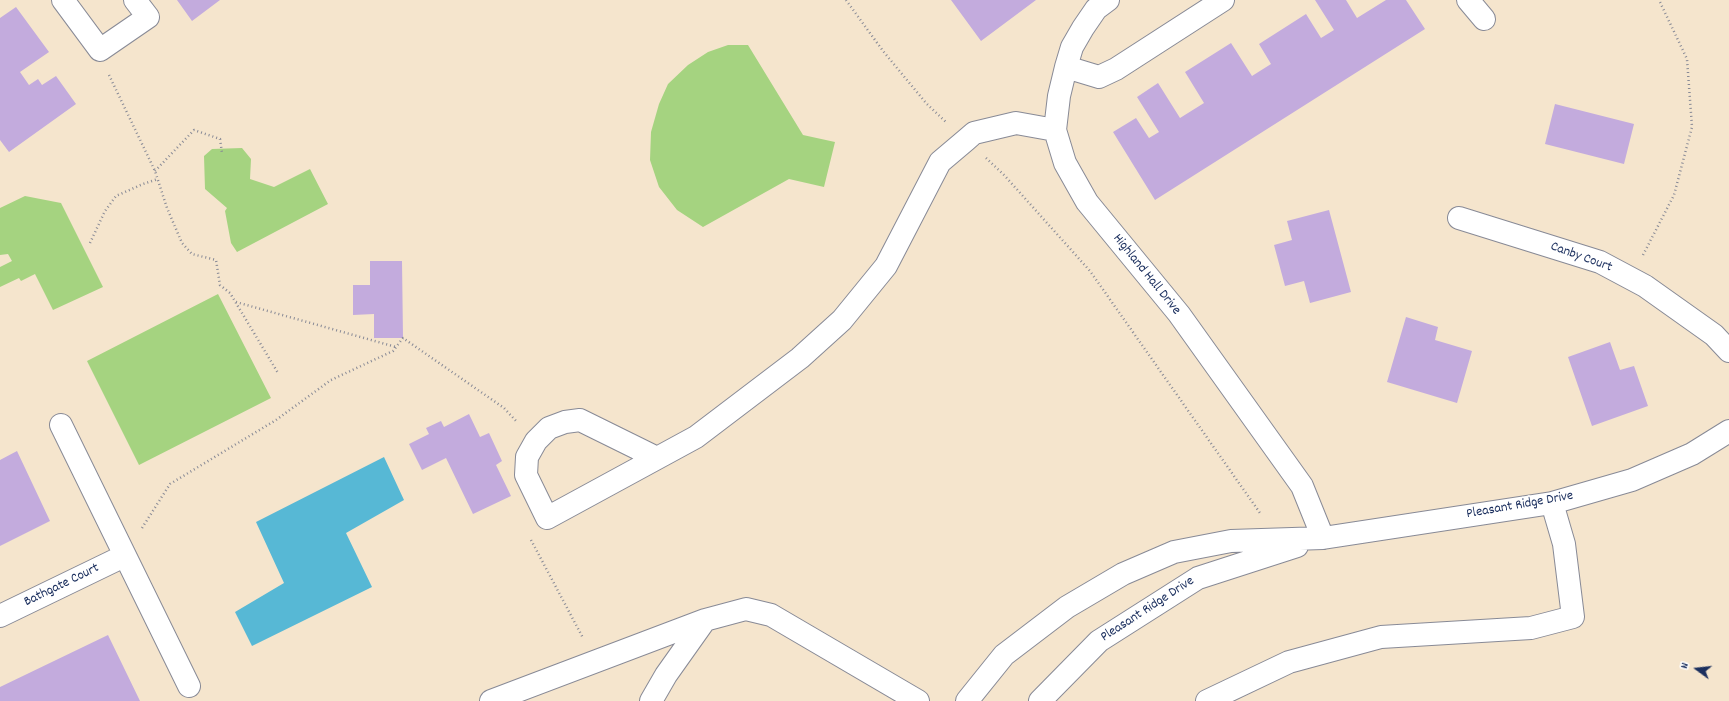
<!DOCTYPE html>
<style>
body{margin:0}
#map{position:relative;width:1729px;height:701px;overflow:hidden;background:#f5e5cd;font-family:Dekko,sans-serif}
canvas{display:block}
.north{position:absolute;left:1677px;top:649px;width:40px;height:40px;-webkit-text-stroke:3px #fff;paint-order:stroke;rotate:285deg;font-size:11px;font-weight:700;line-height:16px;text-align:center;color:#1b2f5e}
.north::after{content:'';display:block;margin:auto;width:14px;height:18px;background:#1b2f5e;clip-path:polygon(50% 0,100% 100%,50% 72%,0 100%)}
</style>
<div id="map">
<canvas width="1729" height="701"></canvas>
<div class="north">N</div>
</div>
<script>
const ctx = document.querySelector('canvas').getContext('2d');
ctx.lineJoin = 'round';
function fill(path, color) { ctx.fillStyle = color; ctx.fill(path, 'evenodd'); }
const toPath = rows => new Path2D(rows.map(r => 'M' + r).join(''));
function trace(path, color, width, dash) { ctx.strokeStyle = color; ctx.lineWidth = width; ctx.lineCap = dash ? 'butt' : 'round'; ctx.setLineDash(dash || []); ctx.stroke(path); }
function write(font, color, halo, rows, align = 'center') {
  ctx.font = font + ' Dekko,sans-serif'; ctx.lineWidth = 3; ctx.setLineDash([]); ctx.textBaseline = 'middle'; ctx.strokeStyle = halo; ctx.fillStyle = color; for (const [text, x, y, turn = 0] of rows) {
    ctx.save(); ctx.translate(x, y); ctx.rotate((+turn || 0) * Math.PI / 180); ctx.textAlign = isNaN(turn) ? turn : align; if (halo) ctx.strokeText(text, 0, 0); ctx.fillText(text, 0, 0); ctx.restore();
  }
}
fill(toPath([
 [728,45,748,45,803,135,835,142,824,187,789,179,703,227,677,210,659,187,650,160,651,132,659,104,668,84,688,65,708,52],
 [242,148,251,159,250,179,274,187,310,169,328,204,237,252,231,243,225,211,227,208,205,189,204,156,212,149],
 [25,196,61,203,103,287,53,310,35,274,21,281,19,278,0,287,0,267,12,261,8,254,0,255,0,208],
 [218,294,271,398,139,465,87,361]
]), '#a5d380');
fill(toPath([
 [384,457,404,500,346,533,372,587,252,646,235,612,284,583,256,522]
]), '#57b8d5');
fill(toPath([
 [177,0,220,0,192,21],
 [951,0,1036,0,981,41],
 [1315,0,1346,0,1357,18,1386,0,1406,0,1425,29,1155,200,1113,132,1136,118,1149,138,1159,132,1137,97,1158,83,1180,118,1204,103,1185,72,1231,43,1252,76,1271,64,1259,44,1306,14,1321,38,1334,30],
 [16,7,49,52,20,72,29,85,38,79,42,85,56,76,76,104,9,152,0,140,0,18],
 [1555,104,1634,124,1624,164,1545,144],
 [1329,210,1351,292,1310,303,1304,281,1285,286,1274,245,1292,240,1287,221],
 [370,261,402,261,403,338,374,338,374,314,353,315,353,285,370,285],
 [1406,317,1438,327,1435,340,1472,351,1457,403,1387,382],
 [1610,342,1620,370,1634,366,1648,406,1592,426,1568,357],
 [469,414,480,437,489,433,502,461,496,465,511,496,473,514,446,458,422,470,409,444,429,434,426,428,441,421,444,427],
 [17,451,50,521,0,546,0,460],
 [108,635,140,701,0,701,0,687]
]), '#c3abdd');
const minor = toPath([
 [63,0,100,50,148,17,135,0],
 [1108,0,1096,9,1083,28,1072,47,1066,67,1059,96,1055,130,1065,163,1087,202,1179,314,1302,486,1323,538],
 [1468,0,1484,19],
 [1066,67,1099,77,1116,69,1223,0],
 [1459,218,1600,262,1645,286,1714,335,1729,351],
 [61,425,189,686],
 [657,458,580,420,565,422,549,428,536,441,527,457,526,475,547,518,696,437,800,358,842,320,886,266,940,162,966,140,974,133,1016,123,1055,130],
 [0,616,124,556],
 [491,701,705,620,746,609,771,615,918,701],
 [651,701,666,675,705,620],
 [967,701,1004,655,1067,607,1123,574,1174,552,1231,541,1323,538,1552,503,1632,480,1692,454,1729,431],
 [1040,701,1099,641,1198,578,1297,546],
 [1207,701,1289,662,1381,637,1531,628,1573,617,1564,544,1552,503]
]);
trace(minor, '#888a96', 24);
trace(toPath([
 [846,0,883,51,926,103,947,123],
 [109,75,155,171,167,208,182,243,192,254,216,260,220,285,230,293,278,373],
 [986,158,1005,176,1090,271,1260,513],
 [155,171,194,130,220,139,222,153],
 [90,243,105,211,116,196,143,184,158,179],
 [1643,255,1674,195,1692,127,1687,59,1659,0],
 [236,302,396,347],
 [142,528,170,484,276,420,331,380,393,351,403,338,504,408,517,422],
 [531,540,583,638]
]), '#888a96', 2.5, [1, 3]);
trace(minor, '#fff', 22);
write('14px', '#1b2f5e', '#fff', [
 ["Canby Court",1581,258,20],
 ["Highland Hall Drive",1146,275,51],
 ["Pleasant Ridge Drive",1520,506,-10],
 ["Bathgate Court",62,586,-26],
 ["Pleasant Ridge Drive",1148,610,-33]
]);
</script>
